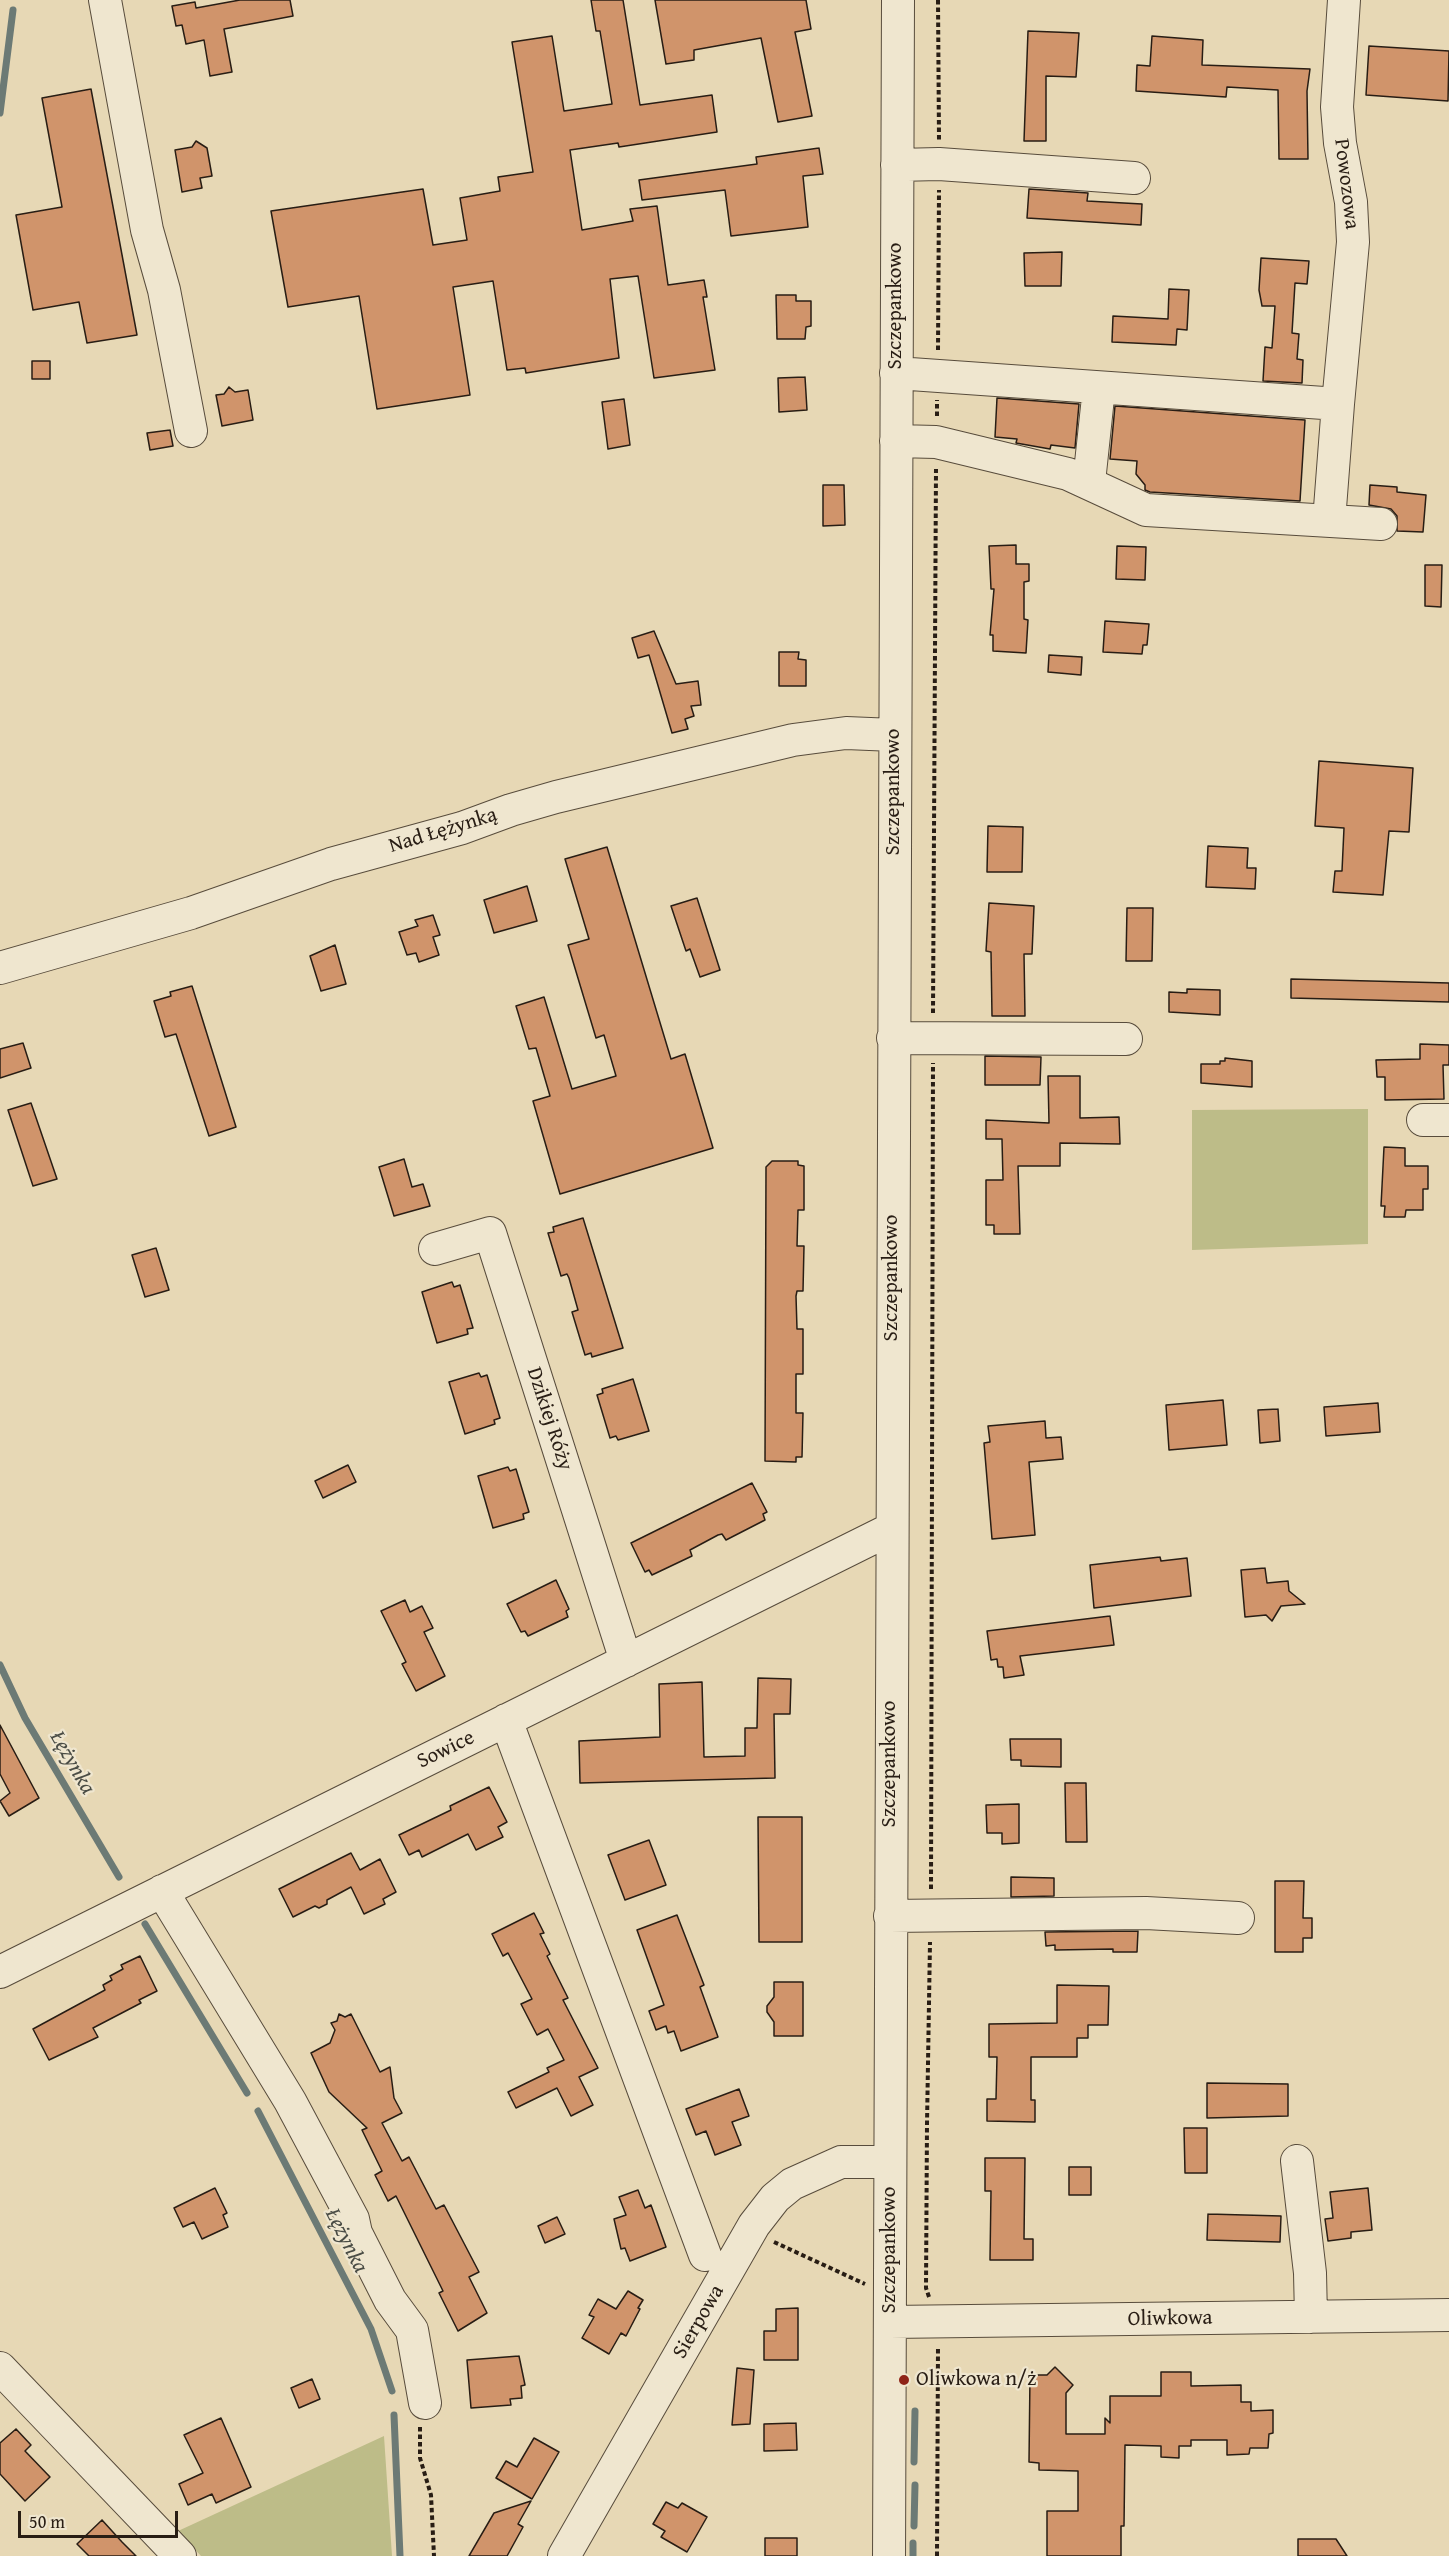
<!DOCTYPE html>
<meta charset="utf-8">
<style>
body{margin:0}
#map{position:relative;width:1449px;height:2556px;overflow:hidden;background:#e7d8b5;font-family:"Gentium Book Plus",serif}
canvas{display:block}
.scale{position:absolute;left:18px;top:2511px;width:160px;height:27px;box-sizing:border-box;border:3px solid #281d14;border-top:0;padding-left:8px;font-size:18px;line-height:21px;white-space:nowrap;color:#281d14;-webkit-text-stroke:4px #efe6cf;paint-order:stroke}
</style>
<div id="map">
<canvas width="1449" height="2556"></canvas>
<div class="scale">50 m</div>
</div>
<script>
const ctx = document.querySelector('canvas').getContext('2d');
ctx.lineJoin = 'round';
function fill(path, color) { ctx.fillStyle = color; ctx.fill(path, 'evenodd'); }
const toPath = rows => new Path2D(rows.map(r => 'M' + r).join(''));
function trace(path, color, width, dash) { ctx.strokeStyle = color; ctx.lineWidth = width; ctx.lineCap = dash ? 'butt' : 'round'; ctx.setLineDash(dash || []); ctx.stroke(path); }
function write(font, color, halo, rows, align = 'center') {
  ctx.font = font + ' "Gentium Book Plus",serif'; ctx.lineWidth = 4.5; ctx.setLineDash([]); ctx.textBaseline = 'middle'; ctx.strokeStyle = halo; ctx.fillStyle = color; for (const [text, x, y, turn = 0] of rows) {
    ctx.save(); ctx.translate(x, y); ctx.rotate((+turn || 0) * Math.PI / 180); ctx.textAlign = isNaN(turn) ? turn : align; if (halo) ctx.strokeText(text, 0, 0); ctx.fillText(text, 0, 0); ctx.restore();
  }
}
fill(toPath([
 [1368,1109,1368,1244,1192,1250,1192,1110],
 [384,2436,392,2556,201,2556,178,2531]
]), '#bdbc88');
trace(toPath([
 [0,113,13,10],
 [0,1665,25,1718,119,1877],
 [145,1924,247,2093],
 [258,2111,371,2329,392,2391],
 [394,2415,400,2556],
 [914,2462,915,2411],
 [914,2526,915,2485],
 [913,2543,913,2556]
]), '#6c7a75', 7);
const building = toPath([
 [240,0,290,0,293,16,224,29,232,72,210,76,204,40,186,44,182,25,176,26,172,6,195,2,196,8,240,0],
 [591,0,623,0,640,105,712,95,717,132,619,147,618,143,570,150,582,230,633,221,630,209,657,206,668,285,704,280,707,297,703,297,715,370,654,378,638,276,610,279,619,358,526,373,525,368,507,370,493,281,453,287,470,395,377,409,359,296,288,307,271,211,423,189,433,245,467,240,460,198,500,191,498,177,533,172,512,42,552,36,564,111,612,104,600,31,596,31,591,0],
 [655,0,806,0,811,29,795,32,812,116,778,122,761,38,694,50,694,60,666,64,655,0],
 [1028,31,1079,33,1076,77,1046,76,1046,141,1024,141,1028,31],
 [1152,36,1203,40,1202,65,1310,69,1307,91,1308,159,1279,159,1278,90,1227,87,1226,97,1136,91,1137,65,1150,66,1152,36],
 [1369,46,1449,51,1448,101,1366,95,1369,46],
 [91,89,137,335,87,343,79,302,33,310,16,215,62,207,42,98,91,89],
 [196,141,207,148,212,176,200,178,202,188,182,192,175,150,192,147,196,141],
 [819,148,823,174,803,176,808,227,731,236,725,190,642,200,639,180,757,164,756,157,819,148],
 [1029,189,1088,193,1087,201,1142,204,1141,225,1027,218,1029,189],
 [1062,252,1061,286,1025,286,1024,253,1062,252],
 [1261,258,1309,261,1307,284,1295,283,1292,333,1299,334,1297,359,1303,360,1302,383,1263,381,1265,347,1272,348,1275,306,1262,306,1259,290,1261,258],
 [1169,289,1189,290,1187,330,1177,329,1176,345,1112,342,1113,316,1168,319,1169,289],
 [776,295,796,295,796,301,811,301,811,326,806,327,805,339,777,339,776,295],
 [32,361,50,361,50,379,32,379,32,361],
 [805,377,807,410,779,412,778,378,805,377],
 [229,387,235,392,248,390,253,420,222,426,216,395,224,394,229,387],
 [997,398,1079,404,1075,448,1051,445,1050,449,1016,443,1017,439,995,437,997,398],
 [624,399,630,445,608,449,602,402,624,399],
 [1115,406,1305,420,1300,501,1150,492,1145,490,1145,485,1136,474,1137,461,1110,459,1115,406],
 [170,430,173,446,150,450,147,433,170,430],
 [823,485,844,485,845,525,823,526,823,485],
 [1370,485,1397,487,1397,492,1426,495,1423,532,1397,531,1397,516,1391,509,1369,505,1370,485],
 [1016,545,1016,564,1029,564,1029,581,1024,582,1024,619,1028,620,1026,653,993,651,993,635,990,635,994,589,991,589,989,546,1016,545],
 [1117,546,1146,547,1145,580,1116,579,1117,546],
 [1425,565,1442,565,1441,607,1425,606,1425,565],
 [1105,621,1149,624,1147,645,1143,645,1142,654,1103,652,1105,621],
 [654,631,676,684,698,681,701,705,691,706,694,716,685,719,688,729,672,733,649,655,638,658,632,638,654,631],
 [779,652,799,652,798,659,806,660,806,686,779,686,779,652],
 [1049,655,1082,657,1081,675,1048,672,1049,655],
 [1319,761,1413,768,1409,832,1389,831,1383,895,1333,892,1335,871,1342,871,1344,828,1315,826,1319,761],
 [988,826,1023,827,1022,872,987,872,988,826],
 [1208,846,1248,848,1247,868,1256,868,1255,889,1206,887,1208,846],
 [607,847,671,1059,685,1054,713,1148,560,1194,533,1101,550,1096,536,1048,529,1049,516,1006,544,997,572,1089,616,1076,604,1035,596,1038,568,945,589,939,565,859,607,847],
 [527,886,537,921,494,933,484,900,527,886],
 [697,898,720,970,700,977,690,949,686,951,671,906,697,898],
 [989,903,1034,906,1032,954,1024,954,1025,1016,992,1016,991,952,986,951,989,903],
 [1127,908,1153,908,1152,961,1126,961,1127,908],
 [433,915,440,935,433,937,439,955,419,962,416,953,407,955,399,932,418,926,415,920,433,915],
 [335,945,346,984,321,991,310,956,335,945],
 [1291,979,1449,983,1449,1002,1291,998,1291,979],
 [192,986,236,1127,209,1136,176,1034,165,1037,154,1001,171,996,170,992,192,986],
 [1187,989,1220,990,1220,1015,1169,1012,1169,992,1187,993,1187,989],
 [23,1043,31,1068,0,1078,0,1049,23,1043],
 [1420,1044,1449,1045,1449,1065,1443,1065,1444,1099,1385,1100,1385,1077,1377,1077,1376,1060,1420,1059,1420,1044],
 [985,1056,1041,1057,1040,1085,985,1085,985,1056],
 [1225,1058,1252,1061,1252,1087,1201,1083,1201,1064,1220,1064,1220,1061,1225,1061,1225,1058],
 [1048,1076,1080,1076,1080,1118,1119,1117,1120,1144,1060,1143,1060,1166,1018,1166,1020,1234,994,1234,994,1225,986,1225,986,1180,1003,1180,1002,1139,986,1139,986,1120,1049,1123,1048,1076],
 [31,1103,57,1179,33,1186,8,1110,31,1103],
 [1384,1147,1405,1148,1405,1166,1428,1166,1428,1189,1423,1189,1423,1210,1406,1210,1405,1217,1384,1217,1385,1206,1381,1206,1384,1147],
 [404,1159,412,1187,423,1184,430,1206,394,1216,379,1167,404,1159],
 [772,1161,798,1161,798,1165,804,1166,804,1210,798,1210,797,1246,804,1246,803,1291,797,1291,796,1296,797,1329,803,1329,803,1374,796,1374,796,1413,803,1413,802,1457,796,1457,796,1462,765,1461,766,1167,772,1161],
 [583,1218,623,1348,592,1357,591,1353,585,1355,572,1312,578,1310,569,1278,567,1274,561,1276,548,1233,554,1232,553,1227,583,1218],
 [156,1248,169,1290,145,1297,132,1255,156,1248],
 [452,1282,454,1287,460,1285,473,1328,467,1329,468,1334,437,1343,422,1292,452,1282],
 [479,1373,481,1377,487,1375,500,1418,494,1420,495,1424,465,1434,449,1382,479,1373],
 [633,1379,649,1431,618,1440,616,1436,610,1438,597,1395,603,1393,602,1389,633,1379],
 [1223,1400,1227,1445,1169,1450,1166,1405,1223,1400],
 [1378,1403,1380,1432,1326,1436,1324,1407,1378,1403],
 [1278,1409,1280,1441,1260,1443,1258,1410,1278,1409],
 [1045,1421,1046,1438,1061,1437,1063,1459,1029,1462,1035,1535,992,1539,984,1443,990,1442,988,1426,1045,1421],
 [348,1465,356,1482,323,1498,315,1481,348,1465],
 [508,1467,510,1471,516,1469,529,1512,523,1514,524,1519,493,1528,478,1476,508,1467],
 [752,1483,767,1512,763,1514,765,1520,726,1540,722,1534,718,1535,690,1550,692,1556,652,1575,649,1570,645,1572,631,1543,752,1483],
 [1160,1557,1161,1561,1187,1558,1191,1596,1094,1608,1090,1565,1160,1557],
 [1265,1568,1267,1583,1288,1581,1289,1591,1305,1604,1281,1606,1272,1621,1266,1615,1245,1617,1241,1570,1265,1568],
 [556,1580,569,1609,566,1611,568,1617,528,1636,525,1631,521,1632,507,1604,556,1580],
 [405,1600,410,1612,422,1606,433,1628,424,1632,445,1676,416,1691,402,1664,406,1662,381,1611,405,1600],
 [1110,1616,1114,1645,1020,1656,1024,1675,1004,1678,1003,1667,998,1667,997,1659,991,1660,987,1631,1110,1616],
 [758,1678,791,1679,790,1714,774,1714,775,1778,580,1783,579,1741,660,1737,659,1684,702,1682,704,1757,745,1756,745,1728,757,1728,758,1678],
 [0,1725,39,1798,9,1816,0,1801,10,1793,0,1774,0,1725],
 [1010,1739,1061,1739,1061,1767,1021,1766,1021,1760,1011,1760,1010,1739],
 [1065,1783,1086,1783,1087,1842,1066,1842,1065,1783],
 [489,1787,507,1822,498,1827,503,1837,476,1850,468,1834,422,1857,419,1850,409,1855,399,1835,451,1810,450,1806,489,1787],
 [1019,1804,1019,1843,1002,1844,1002,1833,987,1833,986,1805,1019,1804],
 [758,1817,802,1817,802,1942,759,1942,758,1817],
 [649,1840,666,1885,625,1900,608,1855,649,1840],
 [351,1853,360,1870,380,1859,396,1892,383,1899,385,1904,364,1914,351,1887,327,1900,327,1904,319,1908,315,1906,293,1917,279,1889,351,1853],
 [1011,1877,1054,1878,1054,1896,1011,1897,1011,1877],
 [1275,1881,1304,1881,1303,1918,1312,1918,1312,1938,1303,1938,1303,1952,1275,1952,1275,1881],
 [534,1913,544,1933,540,1934,550,1954,547,1956,568,1998,563,2000,598,2068,579,2077,593,2105,571,2116,557,2088,516,2108,508,2092,549,2072,547,2068,564,2060,548,2029,537,2035,521,2004,532,1999,508,1953,503,1956,492,1934,534,1913],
 [677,1915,704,1985,700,1987,718,2037,681,2051,674,2031,668,2033,666,2026,656,2030,649,2011,664,2005,637,1930,677,1915],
 [1138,1931,1137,1952,1113,1952,1113,1949,1055,1950,1055,1945,1046,1946,1045,1932,1138,1931],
 [140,1956,157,1991,139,2000,141,2003,93,2028,98,2037,49,2060,33,2029,105,1990,103,1985,112,1980,110,1976,123,1969,121,1965,140,1956],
 [774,1982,803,1982,803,2036,774,2036,774,2022,767,2012,767,2006,774,1997,774,1982],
 [1057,1985,1109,1986,1108,2025,1088,2025,1088,2038,1077,2038,1077,2057,1031,2057,1031,2100,1035,2100,1035,2122,987,2121,987,2099,996,2099,997,2057,989,2057,989,2024,1057,2023,1057,1985],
 [339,2014,345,2017,351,2014,380,2072,390,2067,394,2098,402,2113,382,2123,402,2161,409,2157,436,2209,444,2205,479,2272,469,2277,487,2313,458,2331,439,2293,443,2291,396,2196,388,2201,375,2175,382,2171,362,2130,367,2128,329,2092,311,2053,330,2043,335,2030,331,2023,337,2021,339,2014],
 [1207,2083,1288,2084,1288,2116,1207,2118,1207,2083],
 [739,2089,749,2116,732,2122,741,2145,715,2155,706,2131,696,2135,686,2109,739,2089],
 [1184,2128,1207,2128,1207,2173,1185,2173,1184,2128],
 [985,2158,1025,2158,1024,2239,1033,2239,1033,2260,990,2260,991,2191,985,2191,985,2158],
 [1069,2167,1091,2167,1091,2195,1069,2195,1069,2167],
 [215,2188,227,2213,223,2215,228,2227,202,2239,194,2222,183,2227,174,2208,215,2188],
 [1368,2188,1372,2230,1351,2232,1351,2238,1328,2241,1325,2219,1333,2218,1330,2192,1368,2188],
 [638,2190,645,2208,651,2205,666,2247,630,2261,625,2248,621,2249,614,2219,626,2215,619,2197,638,2190],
 [1208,2214,1281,2216,1280,2242,1207,2240,1208,2214],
 [557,2217,565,2234,545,2243,538,2226,557,2217],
 [628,2291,643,2300,638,2308,640,2309,626,2336,621,2333,609,2354,582,2338,594,2317,589,2315,598,2299,616,2309,628,2291],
 [798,2308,798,2360,764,2360,764,2331,776,2331,776,2309,798,2308],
 [519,2356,525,2385,521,2386,522,2398,510,2399,511,2405,471,2408,467,2360,519,2356],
 [1055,2367,1073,2385,1066,2393,1066,2434,1105,2434,1105,2418,1110,2423,1110,2396,1161,2396,1161,2372,1191,2372,1191,2386,1241,2385,1241,2402,1251,2402,1251,2411,1273,2410,1273,2433,1269,2434,1268,2448,1250,2448,1249,2454,1227,2455,1227,2440,1191,2440,1191,2446,1179,2446,1179,2458,1161,2457,1161,2446,1125,2445,1124,2526,1121,2526,1121,2556,1047,2556,1047,2511,1078,2511,1078,2471,1039,2470,1039,2463,1029,2462,1030,2375,1047,2375,1055,2367],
 [737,2368,754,2370,750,2424,732,2425,737,2368],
 [312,2379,320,2399,299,2408,291,2388,312,2379],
 [221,2418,251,2487,216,2503,212,2494,188,2505,179,2484,203,2473,184,2435,221,2418],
 [796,2423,797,2450,764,2451,764,2424,796,2423],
 [16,2429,31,2445,25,2451,50,2477,25,2501,0,2474,0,2443,16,2429],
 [534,2438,559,2452,532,2499,496,2478,506,2461,517,2467,534,2438],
 [531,2501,518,2524,523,2527,507,2556,469,2556,494,2513,531,2501],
 [666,2502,678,2508,682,2503,707,2517,687,2552,661,2537,665,2531,653,2524,666,2502],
 [102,2520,122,2542,136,2556,89,2556,77,2544,102,2520],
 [765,2538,797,2538,797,2556,765,2556,765,2538],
 [1298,2539,1336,2539,1347,2556,1298,2556,1298,2539]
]);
fill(building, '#d0946b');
trace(building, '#281d14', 1.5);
const minor = toPath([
 [105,0,147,230,164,290,191,431],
 [897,165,939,164,1134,178],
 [896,373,1338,404,1329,521],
 [1338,404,1353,242,1351,202,1340,143,1337,107,1344,0],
 [896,441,936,442,1068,474,1146,510,1381,524],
 [1089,482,1099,388],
 [0,968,191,913,331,864,462,828,511,810,556,797,793,740,846,733,894,735],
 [893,1038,1126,1039],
 [1423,1120,1449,1120],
 [435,1249,490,1233,626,1661],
 [506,1720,705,2255],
 [162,1891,290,2101,353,2219,356,2233,390,2300,412,2330,425,2403],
 [890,1916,1146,1913,1238,1918],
 [0,1972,891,1529],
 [1297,2161,1310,2273,1311,2317],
 [890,2322,1449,2315],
 [0,2368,180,2556],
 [564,2556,754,2225,775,2198,792,2184,841,2162,890,2162],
 [889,2556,898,0]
]);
trace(minor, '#584c3c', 34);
trace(toPath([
 [938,0,939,140],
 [938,350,939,190],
 [937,416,937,400],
 [933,1013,936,469],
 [931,1889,933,1063],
 [774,2242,865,2284],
 [929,2297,926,2288,927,2124,930,1942],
 [420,2427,420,2458,431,2495,434,2556],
 [937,2556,938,2347]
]), '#281d14', 4, [4.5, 3]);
trace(minor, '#efe6cf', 32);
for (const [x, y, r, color] of [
 [904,2380,6,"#8f2418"]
]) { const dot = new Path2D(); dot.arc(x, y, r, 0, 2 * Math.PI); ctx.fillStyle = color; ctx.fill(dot); trace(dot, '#efe6cf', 2); }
write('21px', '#281d14', '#efe6cf', [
 ["Powozowa",1346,184,83],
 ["Szczepankowo",896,306,-90],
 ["Szczepankowo",894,792,-90],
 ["Nad Łężynką",443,831,-17],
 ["Szczepankowo",892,1278,-90],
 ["Dzikiej Róży",549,1419,72],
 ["Sowice",446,1750,-26],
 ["Szczepankowo",890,1764,-90],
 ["Szczepankowo",890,2250,-90],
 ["Oliwkowa",1170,2319,-1],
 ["Sierpowa",699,2322,-60]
]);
write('21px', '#281d14', '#efe6cf', [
 ["Oliwkowa n/ż",916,2380]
], 'left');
write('italic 22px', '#4a4c45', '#efe6cf', [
 ["Łężynka",72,1763,60],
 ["Łężynka",346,2241,63]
]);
</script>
